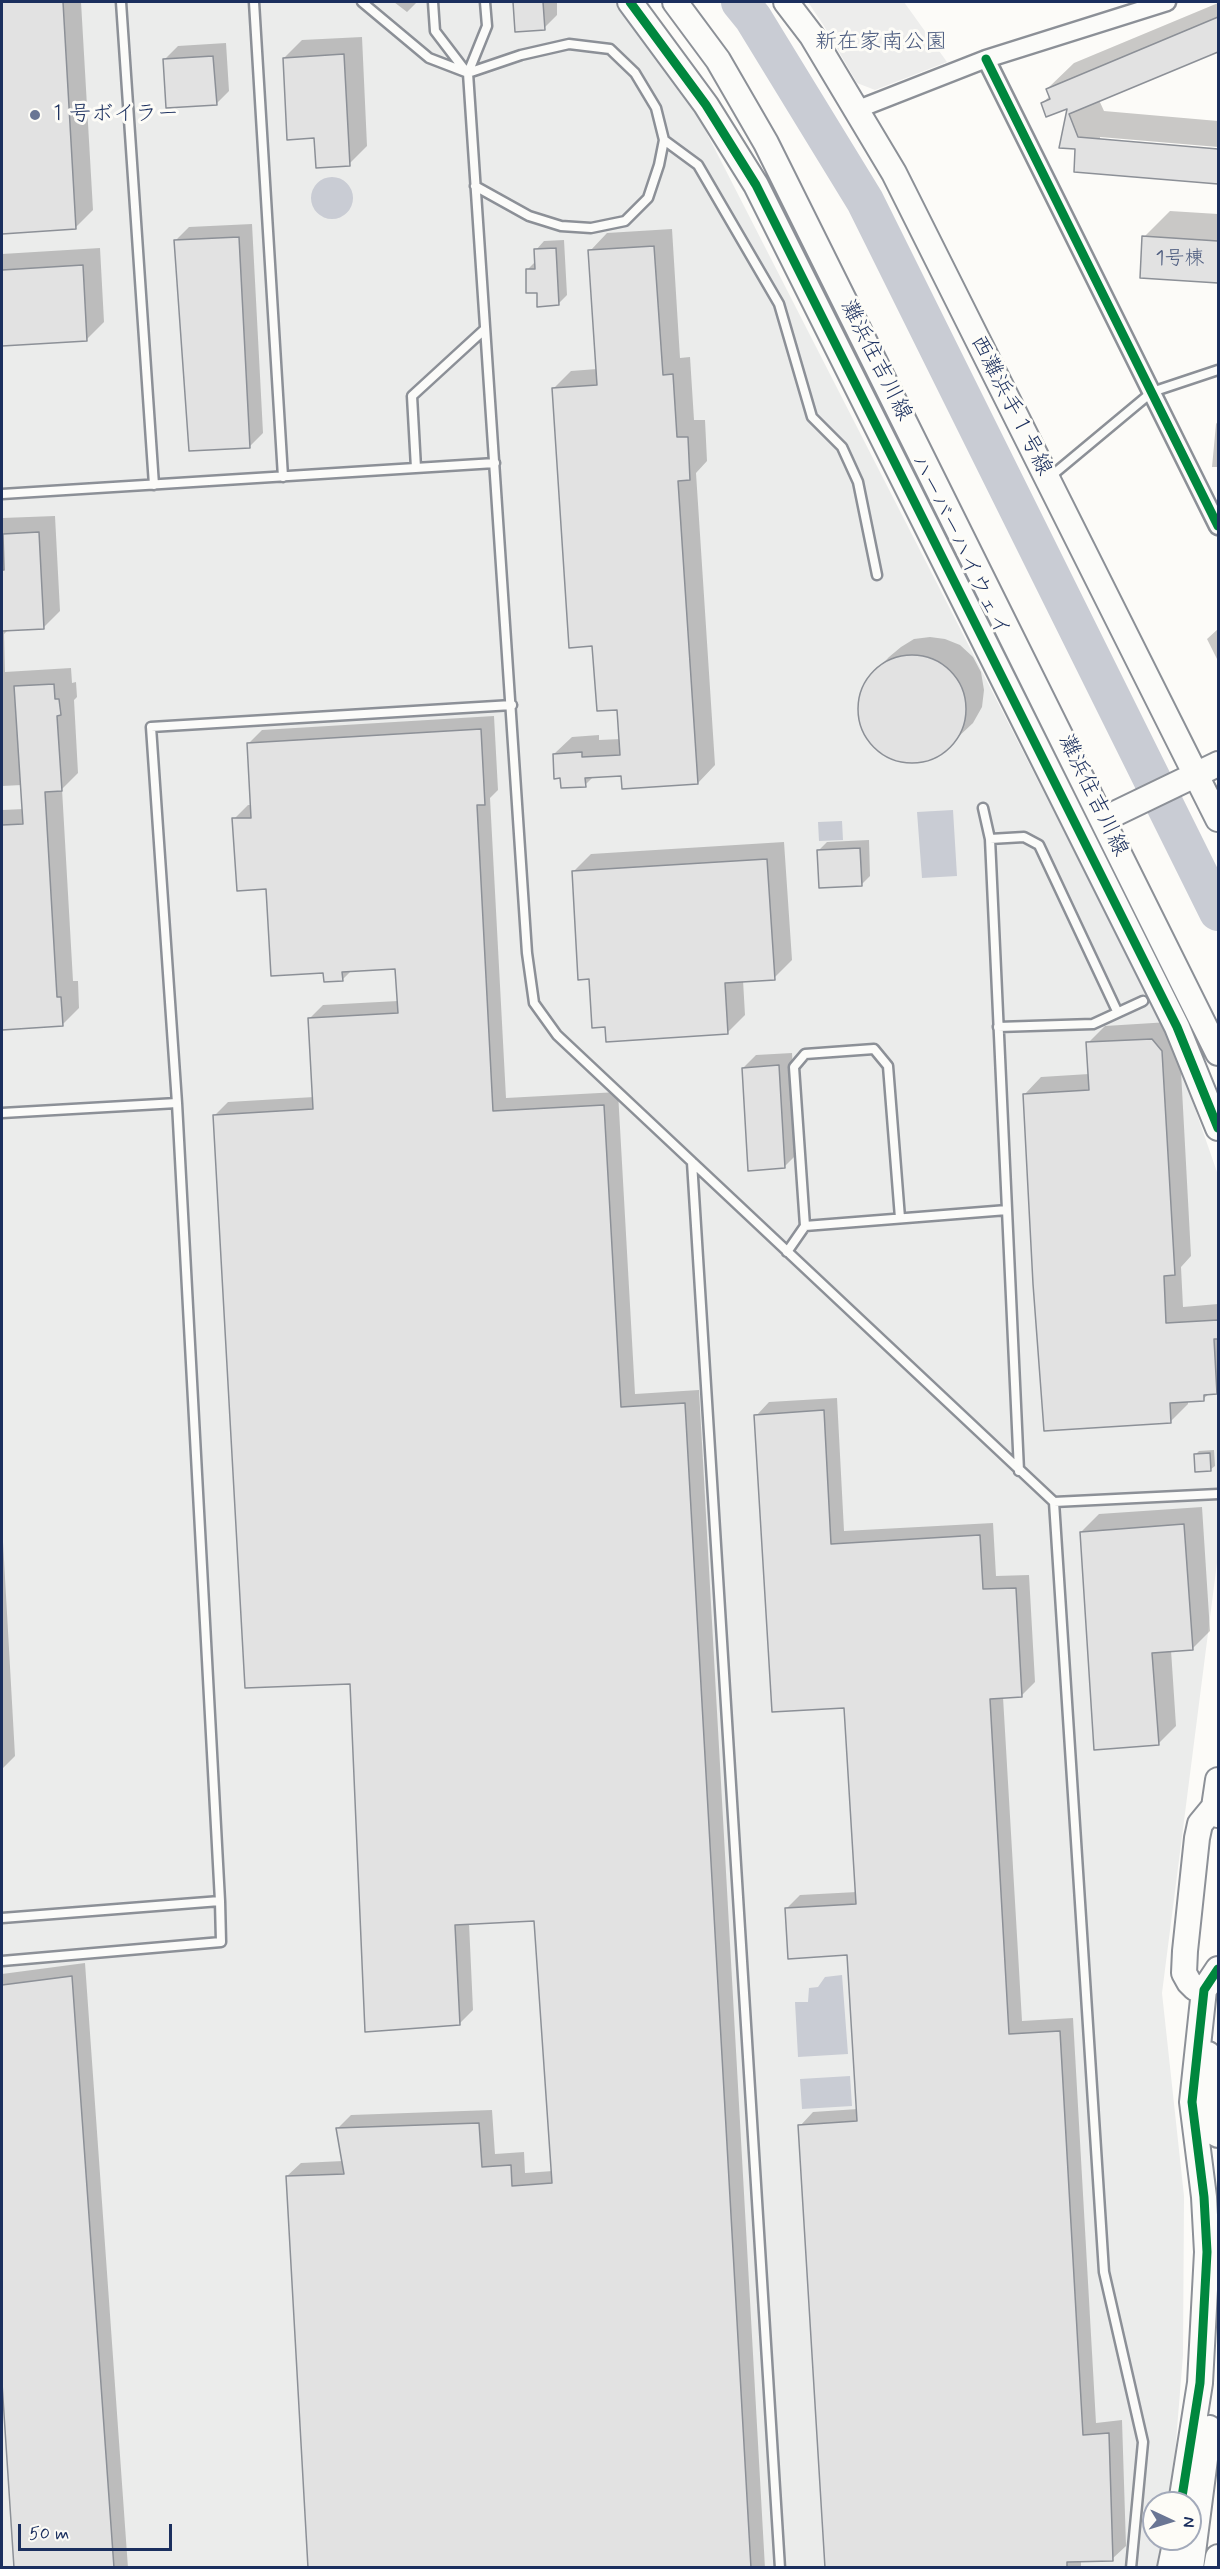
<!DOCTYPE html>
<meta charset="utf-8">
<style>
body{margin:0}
#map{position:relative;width:1220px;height:2569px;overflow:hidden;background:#fcfbf8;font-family:Mynerve,sans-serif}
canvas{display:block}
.frame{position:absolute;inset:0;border:3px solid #1b2f5e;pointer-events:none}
.north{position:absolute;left:1142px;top:2491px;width:60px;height:60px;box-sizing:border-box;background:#fdfcf7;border:2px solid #a3aaba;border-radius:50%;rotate:94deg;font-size:16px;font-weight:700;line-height:24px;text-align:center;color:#1b2f5e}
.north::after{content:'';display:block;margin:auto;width:21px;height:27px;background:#6a7694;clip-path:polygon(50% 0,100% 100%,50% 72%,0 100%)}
.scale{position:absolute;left:18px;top:2524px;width:154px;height:27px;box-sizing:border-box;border:3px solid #1b2f5e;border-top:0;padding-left:8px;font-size:18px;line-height:21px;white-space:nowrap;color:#1b2f5e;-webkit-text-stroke:4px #fdfcf7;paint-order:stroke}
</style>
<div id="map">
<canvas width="1220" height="2569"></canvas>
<div class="frame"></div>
<div class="north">N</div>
<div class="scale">50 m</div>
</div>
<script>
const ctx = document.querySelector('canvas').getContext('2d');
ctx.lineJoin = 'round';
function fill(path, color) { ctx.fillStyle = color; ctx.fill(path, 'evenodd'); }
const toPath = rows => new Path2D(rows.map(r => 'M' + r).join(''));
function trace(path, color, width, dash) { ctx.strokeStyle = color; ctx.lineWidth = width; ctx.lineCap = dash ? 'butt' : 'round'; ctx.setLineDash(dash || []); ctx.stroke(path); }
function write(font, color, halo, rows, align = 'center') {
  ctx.font = font + ' Mynerve,"Klee One",sans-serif'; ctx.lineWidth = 6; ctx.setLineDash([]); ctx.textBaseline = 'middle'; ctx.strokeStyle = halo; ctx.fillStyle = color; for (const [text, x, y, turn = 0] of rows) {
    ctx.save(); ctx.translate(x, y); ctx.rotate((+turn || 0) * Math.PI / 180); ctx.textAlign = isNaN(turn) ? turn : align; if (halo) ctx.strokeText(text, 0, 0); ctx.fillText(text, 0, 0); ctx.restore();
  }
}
fill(toPath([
 [2,2,617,2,640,26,699,118,1173,1045,1218,1175,1218,1555,1162,1993,1184,2196,1183,2355,1171,2503,1154,2503,1154,2539,1168,2539,1165,2567,2,2568]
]), '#ebeceb');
fill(toPath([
 [808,2,904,2,947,62,875,90,857,83,824,26]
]), '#ededec');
fill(toPath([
 '311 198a21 21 0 1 1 42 0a21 21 0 1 1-42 0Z',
 [953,810,957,876,922,878,917,812],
 [842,821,843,840,819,841,818,822],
 [842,1975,848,2054,798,2057,795,2002,808,2002,809,1988,818,1987,825,1977],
 [850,2076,852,2106,802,2109,800,2079]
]), '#c9ccd4');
fill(toPath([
 [2,2,81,2,93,210,75,228,2,232],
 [394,2,417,2,407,12],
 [515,2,557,2,557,15,544,28,516,30],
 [1218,3,1218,50,1099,100,1104,111,1218,121,1218,147,1100,137,1100,140,1218,150,1218,183,1075,171,1077,147,1061,146,1069,107,1042,103,1050,96,1047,89,1074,63],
 [362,37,367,146,349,164,315,137,284,58,302,40],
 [226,43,229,91,216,104,165,59,178,46],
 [1170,211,1218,214,1218,281,1141,276,1144,237],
 [252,224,263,433,250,446,176,240,189,227],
 [672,229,680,358,690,357,694,420,705,420,707,461,696,473,715,765,698,783,623,775,594,776,585,785,554,754,572,737,599,735,599,740,621,739,619,708,594,645,553,389,571,371,597,369,590,251,607,233],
 [564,240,567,295,558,304,538,292,527,270,536,261,536,250,544,241],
 [100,248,104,322,87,339,2,344,2,254],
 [1218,421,1218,467,1212,467,1216,424],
 [55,516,60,611,43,628,9,629,4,634,5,672,71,668,72,683,76,682,77,697,74,700,78,773,62,789,73,981,78,981,79,1008,62,1025,2,1028,2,810,24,809,22,785,2,786,2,518],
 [1218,629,1218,661,1207,639],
 [930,637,945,639,960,645,973,657,981,672,984,690,982,707,973,723,941,753,925,760,907,762,891,757,876,747,867,735,861,720,860,705,863,690,871,676,889,657,901,647,914,639],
 [494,716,498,790,490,798,506,1098,618,1092,635,1394,699,1390,765,2568,309,2568,287,2176,301,2163,343,2161,337,2129,351,2115,492,2110,495,2154,524,2152,525,2173,553,2171,536,1920,469,1923,473,2010,459,2024,351,1682,214,1116,228,1102,314,1097,309,1019,323,1005,398,1001,396,967,352,970,342,980,325,972,268,887,234,819,248,805,252,805,248,744,262,730],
 [869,840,870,876,862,884,818,851,827,842],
 [784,842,792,960,774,978,743,980,745,1015,727,1033,607,1026,590,978,573,872,591,854],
 [1169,1022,1179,1034,1191,1256,1181,1267,1183,1307,1218,1304,1218,1390,1210,1393,1203,1399,1188,1400,1188,1404,1171,1421,1024,1095,1041,1077,1089,1074,1088,1043,1105,1026],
 [792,1053,798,1153,784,1167,743,1068,756,1055],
 [837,1398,844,1531,993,1523,996,1576,1029,1575,1035,1682,1021,1696,1003,1697,1022,2021,1073,2018,1096,2423,1122,2420,1126,2546,1112,2559,1081,2560,1081,2568,827,2568,800,2126,813,2112,858,2109,849,1954,786,1909,800,1895,857,1892,845,1707,756,1416,769,1402],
 [1214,1450,1215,1466,1211,1469,1195,1455,1199,1451],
 [1202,1507,1210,1631,1192,1649,1171,1650,1176,1726,1158,1744,1081,1532,1099,1514],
 [2,1524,15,1756,2,1769],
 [85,1963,128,2568,16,2568,2,2361,2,1974]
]), '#0003');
trace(toPath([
 [740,2,753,18,865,201,1218,912]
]), '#c9ccd4', 38);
const building = toPath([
 [2,2,63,2,76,229,2,234,2,2],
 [513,2,543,2,545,30,515,32,513,2],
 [1218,17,1218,52,1069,114,1078,137,1218,149,1218,184,1074,172,1075,149,1059,148,1067,109,1046,117,1041,103,1050,99,1046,89,1218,17],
 [344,54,350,166,316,168,314,138,287,140,283,58,344,54],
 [213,56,217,105,166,108,163,59,213,56],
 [1142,236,1218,241,1218,283,1140,278,1142,236],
 [239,237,250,448,189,451,174,240,239,237],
 [654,246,663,375,673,374,677,437,688,437,690,480,678,481,698,784,622,789,621,776,585,778,586,787,561,788,560,778,554,779,553,754,582,752,582,757,620,755,617,710,597,711,592,646,569,648,552,388,597,385,588,250,654,246],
 [556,248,559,305,537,307,537,293,526,293,526,269,535,269,534,249,556,248],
 [83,265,87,341,2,346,2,270,83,265],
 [39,532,44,629,2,631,2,570,4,570,3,534,39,532],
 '858 709a54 54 0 1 1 108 0a54 54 0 1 1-108 0Z',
 [54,684,55,699,59,699,61,715,57,716,62,791,45,792,57,997,61,997,63,1026,2,1030,2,825,23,824,14,686,54,684],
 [481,729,485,805,477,805,493,1111,604,1105,621,1407,685,1403,751,2568,308,2568,286,2176,344,2174,336,2128,479,2123,482,2167,511,2165,512,2186,552,2183,534,1921,455,1925,460,2025,365,2032,350,1684,245,1688,213,1115,313,1109,308,1018,398,1013,395,969,342,972,343,981,324,982,323,973,271,976,266,889,237,891,232,818,251,818,247,743,481,729],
 [860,848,862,886,819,888,817,850,860,848],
 [767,859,775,980,725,983,728,1034,606,1042,605,1027,592,1028,589,979,578,980,572,871,767,859],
 [1152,1039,1162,1051,1175,1275,1164,1276,1166,1323,1218,1320,1218,1339,1214,1339,1217,1394,1204,1395,1204,1401,1170,1403,1171,1423,1044,1431,1033,1284,1023,1094,1089,1090,1086,1042,1152,1039],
 [779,1065,785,1168,748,1171,742,1068,779,1065],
 [824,1410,831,1544,980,1535,983,1589,1016,1588,1022,1697,990,1699,1009,2034,1060,2031,1083,2435,1109,2433,1113,2561,1067,2562,1067,2568,825,2568,798,2125,857,2121,847,1955,788,1959,785,1908,856,1904,844,1708,772,1712,754,1415,824,1410],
 [1210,1453,1211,1471,1195,1472,1194,1454,1210,1453],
 [1184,1524,1193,1650,1152,1653,1159,1745,1094,1750,1080,1532,1184,1524],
 [72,1976,114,2568,14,2568,2,2383,2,1985,72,1976]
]);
fill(building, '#e2e2e2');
trace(building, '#8c9097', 1.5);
const lane = toPath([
 [121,2,154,485],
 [254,2,283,477],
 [362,2,429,58,468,73,521,55,569,44,610,49,635,73,656,108,664,140,659,165,648,198,625,221,591,228,561,226,529,216,475,186],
 [433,2,435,31,467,73],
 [485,2,487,26,468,73,527,953,534,1003,557,1035,1054,1502,1218,1494],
 [664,140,698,165,779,304,812,417,842,447,858,482,877,575],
 [416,468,412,396,485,329],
 [1050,477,1152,392,1218,370],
 [2,494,495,463],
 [983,808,990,839,1019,1471],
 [990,839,1024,837,1039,845,1117,1011],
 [998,1027,1093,1024,1143,1001],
 [2,1113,177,1103],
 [692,1162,780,2568],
 [805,1226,1007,1210],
 [787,1252,805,1226,794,1067,805,1054,874,1049,888,1066,900,1218],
 [1054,1502,1104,2272,1143,2442,1131,2568],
 [2,1918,220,1901,177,1103,151,727,512,705],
 [2,1961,221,1942,220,1901]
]);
const street = toPath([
 [986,59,1218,526],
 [856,110,986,59,1167,2]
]);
const secondary = toPath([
 [630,2,706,105,756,185,1177,1027,1218,1128],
 [675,2,718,60,766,143,1218,1053],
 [786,2,812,36,894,173,1218,819],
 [1104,819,1218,764],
 [1218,1780,1214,1807,1218,1815],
 [1204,1990,1195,1988,1189,1982,1184,1973,1185,1951,1197,1838,1200,1824,1214,1807],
 [1208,2054,1212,2102,1218,2135],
 [1181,2503,1200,2383,1207,2252,1204,2197,1192,2102,1204,1990,1218,1969],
 [1170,2568,1176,2539],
 [1191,2568,1209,2428],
 [1216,2568,1218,2557]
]);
trace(lane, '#8c9097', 13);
trace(street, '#8c9097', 21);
trace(secondary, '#8c9097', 28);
trace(lane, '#fbfbf9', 8);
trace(street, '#fbfbf9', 16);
trace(secondary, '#fbfbf9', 24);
trace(toPath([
 [630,2,706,105,756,185,1177,1027,1218,1128],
 [986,59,1218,526],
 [1181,2503,1200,2383,1207,2252,1204,2197,1192,2102,1204,1990,1218,1969]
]), '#00873e', 9);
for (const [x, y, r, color] of [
 [35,115,6,"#6a7694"]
]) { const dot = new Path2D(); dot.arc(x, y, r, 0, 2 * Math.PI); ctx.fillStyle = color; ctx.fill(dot); trace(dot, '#fdfcf7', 2); }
write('20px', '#4d5c7f', null, [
 ["1号棟",1180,260]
]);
write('22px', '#4c5c7f', '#fdfcf7', [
 ["新在家南公園",881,43]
]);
write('22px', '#1b2f5e', '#fdfcf7', [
 ["１号ボイラー",47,115]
], 'left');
write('22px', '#1b2f5e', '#fdfcf7', [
 ["灘浜住吉川線",875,361,63],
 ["西灘浜手１号線",1010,406,63],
 ["ハーバーハイウェイ",959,546,64],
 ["灘浜住吉川線",1092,796,64]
]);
</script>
